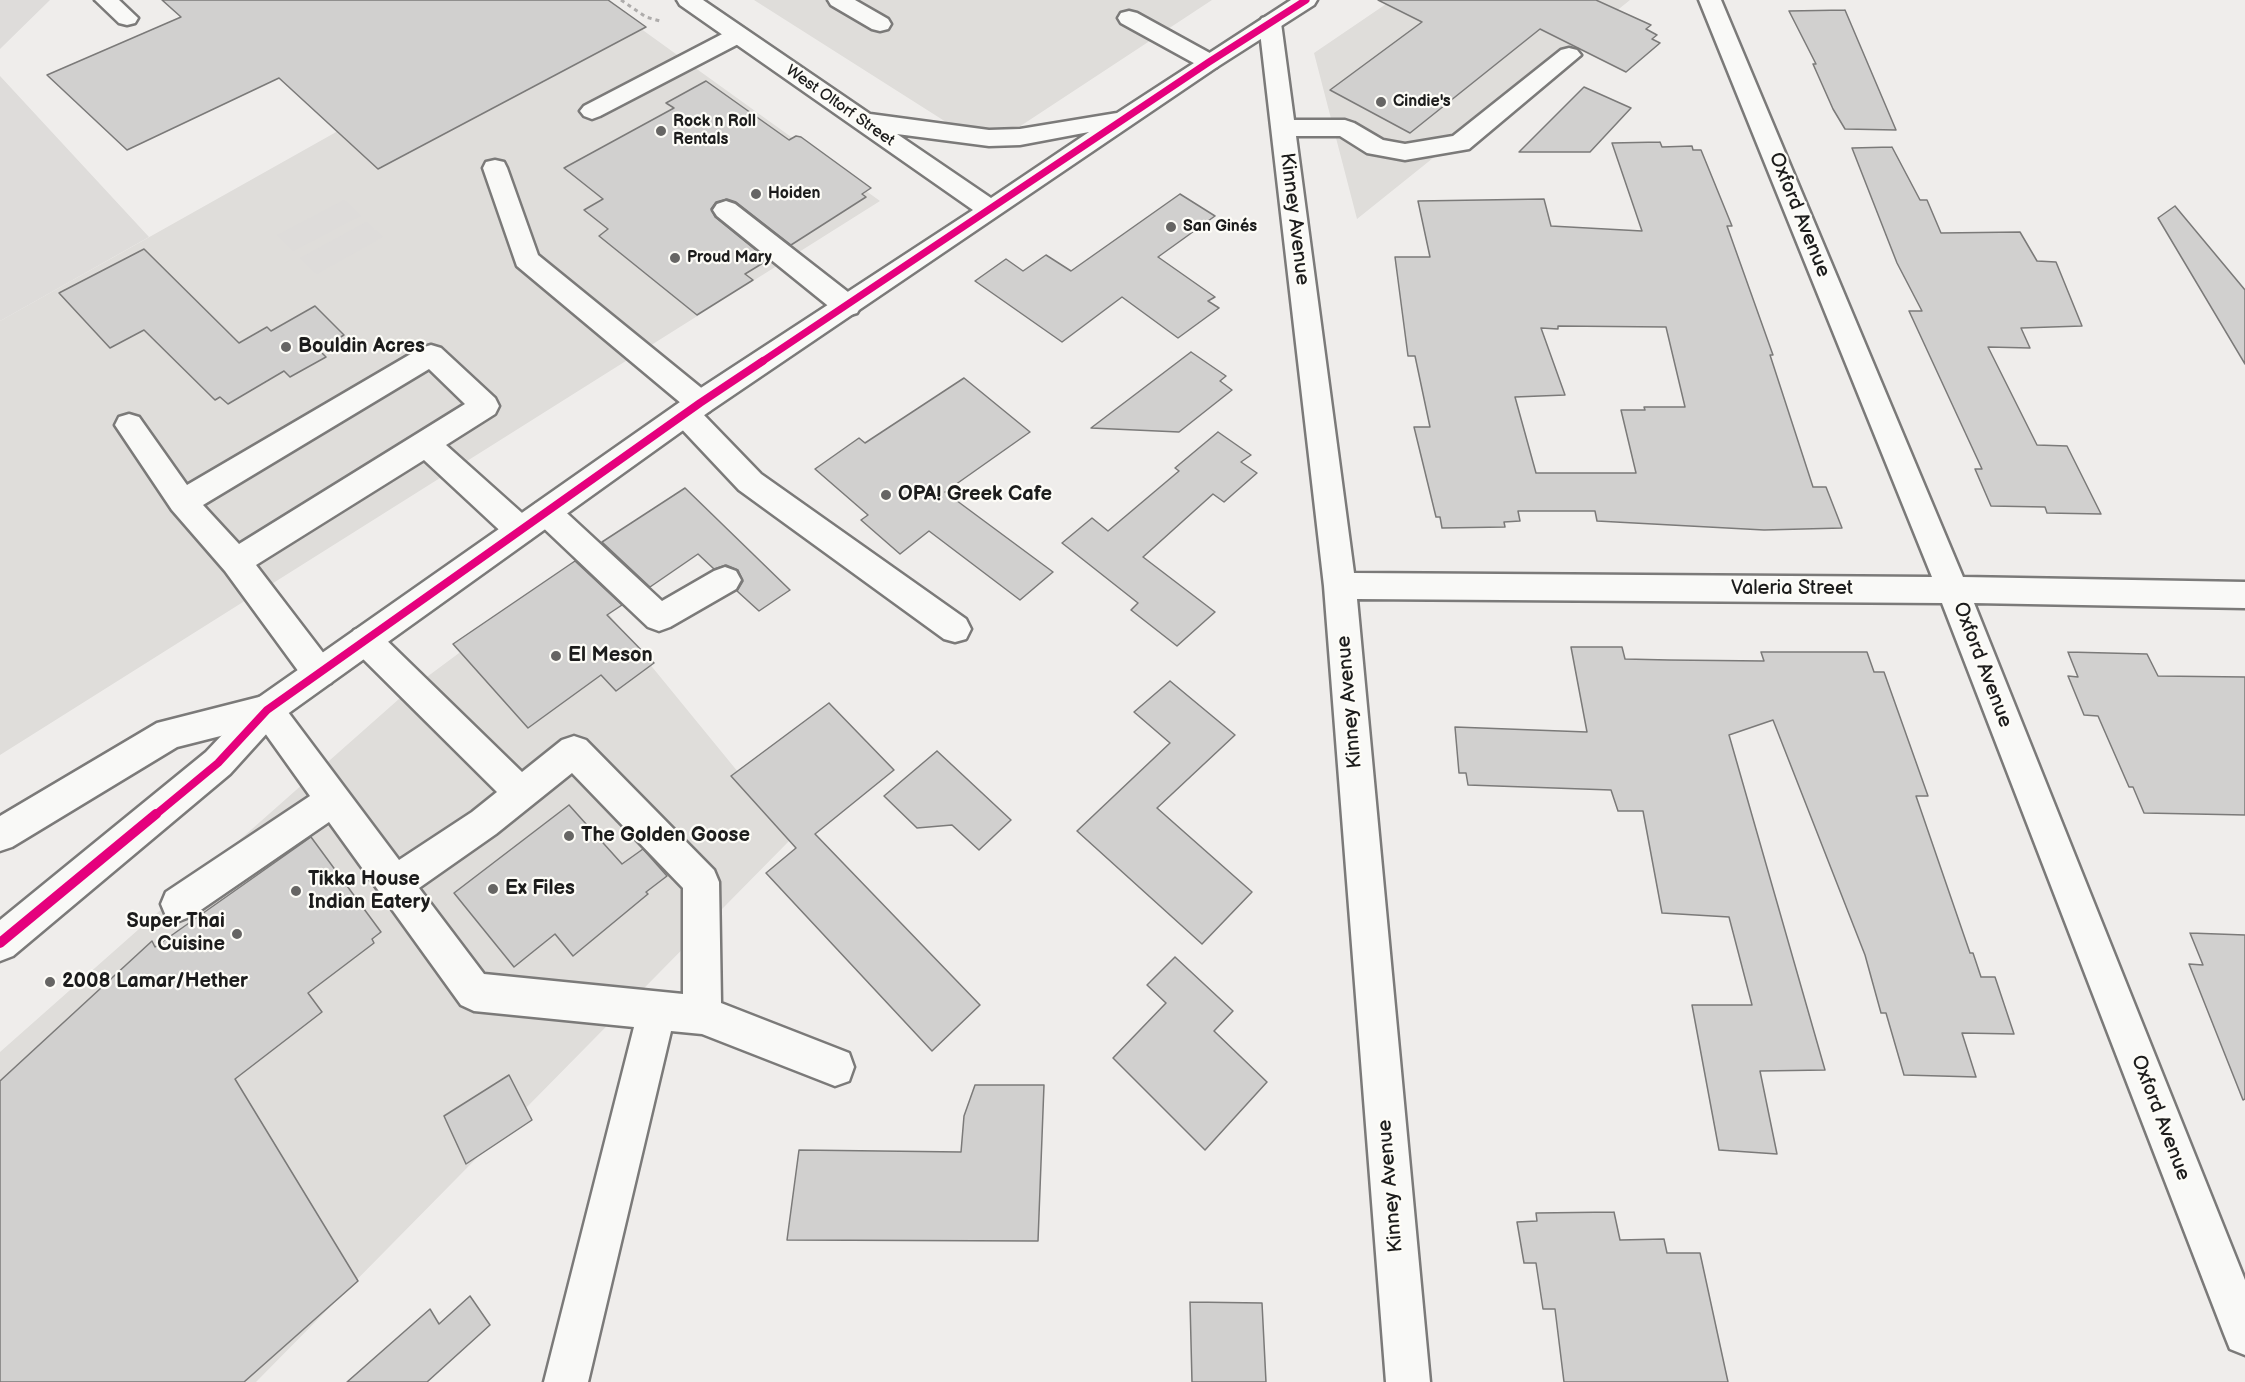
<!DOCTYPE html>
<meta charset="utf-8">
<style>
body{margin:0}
canvas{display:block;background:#efedeb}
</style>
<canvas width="2245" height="1382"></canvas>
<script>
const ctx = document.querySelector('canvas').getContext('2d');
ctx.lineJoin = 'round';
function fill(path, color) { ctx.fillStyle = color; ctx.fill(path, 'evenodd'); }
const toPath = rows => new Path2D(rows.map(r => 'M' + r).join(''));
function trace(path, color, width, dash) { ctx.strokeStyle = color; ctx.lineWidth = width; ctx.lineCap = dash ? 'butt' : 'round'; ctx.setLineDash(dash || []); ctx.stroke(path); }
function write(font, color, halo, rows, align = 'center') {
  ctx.font = font + ' "Balsamiq Sans",sans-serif'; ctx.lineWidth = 4.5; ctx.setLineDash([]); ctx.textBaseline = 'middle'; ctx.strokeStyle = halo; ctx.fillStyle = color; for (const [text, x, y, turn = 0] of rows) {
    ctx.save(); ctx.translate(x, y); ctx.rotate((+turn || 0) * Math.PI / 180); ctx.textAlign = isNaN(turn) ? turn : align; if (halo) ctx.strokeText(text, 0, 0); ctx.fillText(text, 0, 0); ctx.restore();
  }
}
fill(toPath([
 [571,0,601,0,880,201,0,755,0,321],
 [754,0,1212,0,987,148],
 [1392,0,1630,0,1357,219,1314,53],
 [572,569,792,838,256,1382,0,1382,0,1052,408,691]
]), '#dfddda');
fill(toPath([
 [0,0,50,0,0,49],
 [0,76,149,237,0,321],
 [344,200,361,216,293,251,277,235],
 [366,222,383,237,317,274,300,258]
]), '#dedcda');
const building = toPath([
 [162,0,608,0,646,27,378,169,279,78,127,150,47,75,181,17,162,0],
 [1378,0,1596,0,1651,25,1646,29,1657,35,1652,39,1660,43,1626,72,1540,29,1410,133,1330,90,1422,22,1378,0],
 [1845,10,1896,130,1845,129,1833,109,1813,64,1816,64,1789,11,1845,10],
 [706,81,789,140,796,136,801,137,871,188,862,194,866,197,791,245,736,202,727,199,716,202,711,209,715,217,768,260,745,274,753,280,697,315,599,236,608,229,584,210,603,199,564,168,674,108,666,103,706,81],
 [1584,87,1631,108,1590,152,1519,152,1584,87],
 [1660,142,1662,147,1692,146,1693,150,1701,150,1732,226,1727,226,1773,355,1770,355,1813,487,1826,487,1842,528,1764,530,1597,521,1595,511,1518,511,1520,521,1504,522,1505,527,1442,528,1440,517,1436,517,1414,427,1430,427,1415,356,1408,356,1395,257,1430,257,1418,201,1544,199,1551,226,1642,231,1612,143,1660,142],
 [1558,326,1666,327,1685,407,1644,407,1645,410,1621,410,1636,473,1536,473,1515,397,1565,395,1541,328,1558,329,1558,326],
 [1892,147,1920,200,1927,200,1941,233,2020,232,2037,261,2056,262,2082,326,2021,328,2030,348,1988,347,2037,445,2067,446,2101,514,2047,513,2045,507,1991,506,1975,469,1982,469,1909,311,1922,311,1897,263,1852,148,1892,147],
 [1180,194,1215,216,1158,257,1215,297,1208,301,1219,308,1178,338,1122,297,1062,342,975,281,1006,259,1023,271,1046,255,1071,271,1180,194],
 [2175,206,2245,290,2245,364,2158,218,2175,206],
 [144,249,239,343,267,327,271,331,315,306,344,335,319,350,326,357,290,377,284,371,228,404,220,397,215,400,144,330,110,348,59,293,144,249],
 [1191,352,1226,376,1220,381,1232,390,1179,432,1091,428,1191,352],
 [964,378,1030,432,945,492,1053,572,1020,600,929,531,900,554,861,520,868,515,815,469,859,438,865,443,964,378],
 [1218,432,1251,455,1241,462,1257,473,1224,502,1213,494,1143,557,1215,612,1177,646,1131,610,1138,603,1062,543,1092,518,1108,531,1179,471,1175,468,1218,432],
 [685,488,790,590,759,611,737,591,743,581,738,570,726,565,714,569,698,554,650,587,602,542,685,488],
 [575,561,622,605,607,615,654,663,616,691,601,675,528,728,453,644,575,561],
 [1571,647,1622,647,1625,659,1669,660,1764,661,1761,652,1867,652,1874,672,1884,672,1928,796,1916,796,1970,953,1973,953,1981,977,1995,977,2014,1034,1962,1033,1976,1077,1904,1075,1886,1013,1881,1013,1865,955,1773,720,1729,735,1825,1070,1760,1071,1777,1154,1719,1150,1692,1005,1752,1005,1729,917,1662,913,1643,811,1618,811,1611,790,1468,785,1466,773,1459,773,1455,727,1587,732,1571,647],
 [2068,652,2147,654,2158,676,2245,677,2245,815,2144,813,2133,787,2129,787,2098,716,2084,715,2068,676,2078,677,2068,652],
 [1170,681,1235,735,1157,808,1252,892,1202,944,1077,831,1170,743,1134,712,1170,681],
 [829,703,894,770,815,834,980,1005,932,1051,766,873,796,848,731,776,829,703],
 [937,751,1011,820,979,850,952,825,917,828,884,796,937,751],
 [569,805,622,864,643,849,667,876,646,892,648,894,573,956,555,934,514,967,454,893,569,805],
 [311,837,381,932,372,939,374,943,308,993,322,1012,235,1079,358,1281,244,1382,0,1382,0,1081,152,941,155,947,311,837],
 [2190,933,2245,935,2245,1099,2243,1100,2189,964,2203,965,2190,933],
 [1175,957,1233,1011,1214,1031,1267,1082,1205,1150,1113,1058,1166,1003,1147,985,1175,957],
 [509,1075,532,1120,466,1164,444,1116,509,1075],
 [975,1085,1044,1085,1038,1241,787,1240,799,1150,961,1152,964,1116,975,1085],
 [1614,1212,1620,1240,1664,1239,1667,1253,1700,1253,1728,1382,1564,1382,1555,1309,1543,1309,1536,1263,1524,1263,1517,1222,1537,1221,1536,1213,1614,1212],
 [470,1296,490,1325,427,1382,347,1382,430,1309,439,1324,470,1296],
 [1190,1302,1262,1303,1266,1382,1192,1382,1190,1302]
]);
fill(building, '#d1d0cf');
trace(building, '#7b7a79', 1.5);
const minor = toPath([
 [95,0,119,0,138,18,135,23,127,25,119,23,95,0],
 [828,0,855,0,888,19,891,24,888,29,880,31,872,29,831,5,828,0],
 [1699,0,1721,0,1963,577,2245,582,2245,608,1974,603,2245,1280,2245,1355,2230,1349,2224,1334,1942,603,1357,599,1430,1382,1386,1382,1324,586,1259,23,1262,18,1270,16,1278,18,1281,23,1294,120,1345,120,1354,123,1383,140,1405,144,1453,136,1561,50,1569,48,1577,50,1581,55,1469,149,1405,160,1367,153,1340,136,1296,136,1354,573,1932,577,1699,0],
 [1129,11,1137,13,1217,57,1221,62,1217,67,1209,69,1201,67,1121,23,1118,18,1121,13,1129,11],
 [738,28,746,30,749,35,746,40,600,116,592,119,584,116,580,111,584,106,730,30,738,28],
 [495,160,504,162,507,168,538,255,710,395,714,403,710,411,702,413,761,474,966,619,971,629,966,639,955,642,944,639,739,490,675,422,671,414,675,406,682,404,517,266,483,168,486,162,495,160],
 [726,201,735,204,857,299,861,306,857,313,847,316,837,313,717,216,713,210,717,204,726,201],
 [431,345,441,348,495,398,499,406,495,414,446,445,531,521,535,530,531,539,520,542,509,539,424,460,256,565,331,663,335,673,331,683,319,687,307,683,225,571,172,510,115,425,119,417,129,414,139,417,187,485,421,348,431,345],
 [429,369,465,404,239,544,203,505,429,369],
 [546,500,557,504,662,601,714,571,725,567,736,571,741,580,736,589,670,627,659,631,648,627,535,520,531,512,535,504,546,500],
 [365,626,376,630,522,772,562,740,574,736,586,740,714,870,719,882,721,1003,849,1053,854,1067,849,1081,835,1086,702,1034,671,1031,588,1382,544,1382,634,1027,474,1011,461,1005,329,822,192,916,179,921,166,916,161,904,166,892,310,796,260,726,177,747,12,847,0,851,0,816,157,723,267,695,279,700,399,860,472,812,497,792,354,650,349,640,354,630,365,626],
 [572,773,683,888,683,994,484,974,419,888,496,834,572,773]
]);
const major = toPath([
 [677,0,703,0,870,114,989,130,1020,129,1117,113,1291,0,1317,0,1314,5,1217,67,710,411,279,720,230,774,13,956,0,961,0,920,206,752,255,700,690,395,973,210,680,5,677,0],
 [1089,132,991,198,897,134,989,146,1020,145,1089,132]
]);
trace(minor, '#7b7a79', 5);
trace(major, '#7b7a79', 5);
trace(toPath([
 [621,0,646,17,660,21]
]), '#aeacab', 3, [4, 4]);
fill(minor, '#f9f9f7');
fill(major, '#f9f9f7');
trace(toPath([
 [760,363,1209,62,1306,0]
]), '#e5007d', 7);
trace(toPath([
 [154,816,218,763,267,710,700,403,763,361]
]), '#e5007d', 8);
trace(toPath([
 [0,943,156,814]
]), '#e5007d', 10);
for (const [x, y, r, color] of [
 [1381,102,6,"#666564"],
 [661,131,6,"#666564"],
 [756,194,6,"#666564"],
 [1171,227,6,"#666564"],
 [675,258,6,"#666564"],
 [286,347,6,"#666564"],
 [886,495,6,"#666564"],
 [556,656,6,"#666564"],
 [569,836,6,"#666564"],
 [493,889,6,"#666564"],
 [296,891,6,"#666564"],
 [237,934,6,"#666564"],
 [50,982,6,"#666564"]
]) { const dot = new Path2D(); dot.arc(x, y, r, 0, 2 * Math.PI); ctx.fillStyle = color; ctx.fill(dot); trace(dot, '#fdfcf7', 2); }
write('bold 16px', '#1c1c1c', '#fdfcf7', [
 ["Cindie's",1393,102],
 ["Rock n Roll",673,122],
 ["Rentals",673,140],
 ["Hoiden",768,194],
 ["San Ginés",1183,227],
 ["Proud Mary",687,258]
], 'left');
write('16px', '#1c1c1c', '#fdfcf7', [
 ["West Oltorf Street",840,106,35]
]);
write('20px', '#1c1c1c', '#fdfcf7', [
 ["Oxford Avenue",1799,215,68],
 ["Kinney Avenue",1294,219,83],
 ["Valeria Street",1792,589],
 ["Oxford Avenue",1982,665,69],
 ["Kinney Avenue",1350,702,-95],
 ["Oxford Avenue",2160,1118,69],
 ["Kinney Avenue",1391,1186,-95]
]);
write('bold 20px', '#1c1c1c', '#fdfcf7', [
 ["Bouldin Acres",298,347],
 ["OPA! Greek Cafe",898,495],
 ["El Meson",568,656],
 ["The Golden Goose",581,836],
 ["Tikka House",308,880],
 ["Indian Eatery",308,903],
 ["Ex Files",505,889],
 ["Super Thai",225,922,"right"],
 ["Cuisine",225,945,"right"],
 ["2008 Lamar/Hether",62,982]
], 'left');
</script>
